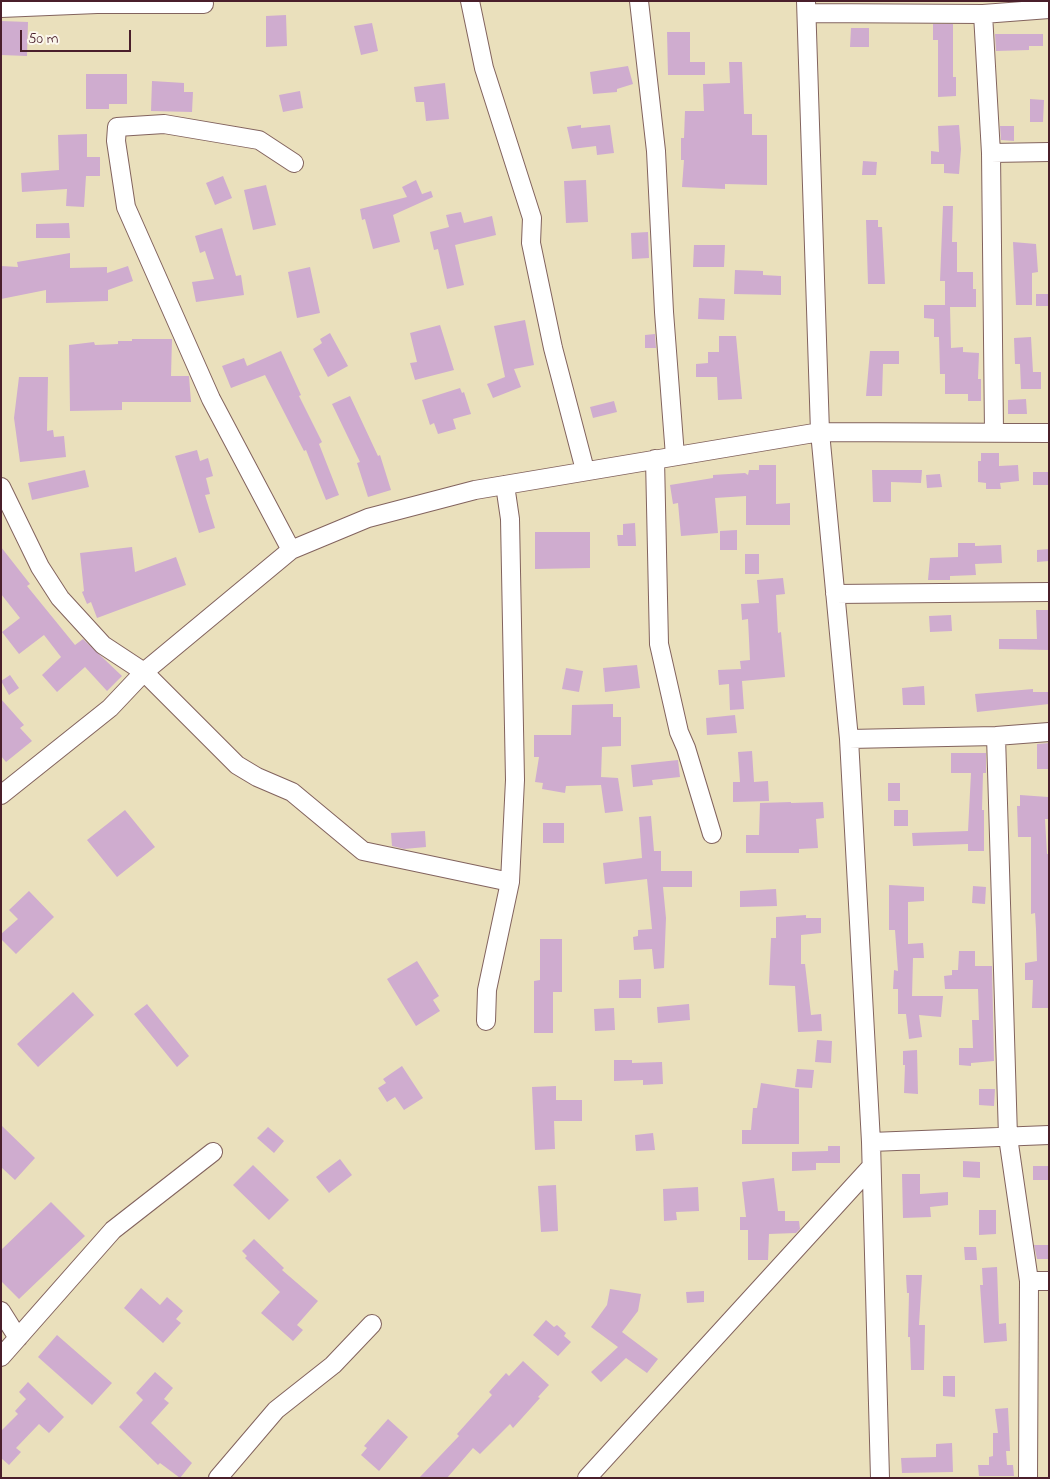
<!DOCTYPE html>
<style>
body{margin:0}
#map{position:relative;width:1050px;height:1479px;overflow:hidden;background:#eae0bc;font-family:"Indie Flower",sans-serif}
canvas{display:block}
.frame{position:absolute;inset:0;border:2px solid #4a1f2b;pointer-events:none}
.scale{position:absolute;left:20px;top:30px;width:111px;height:22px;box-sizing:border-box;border:2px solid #4a1f2b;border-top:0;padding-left:6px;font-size:15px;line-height:18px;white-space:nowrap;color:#4a1f2b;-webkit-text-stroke:4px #fbf7ec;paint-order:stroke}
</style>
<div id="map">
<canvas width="1050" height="1479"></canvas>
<div class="frame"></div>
<div class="scale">50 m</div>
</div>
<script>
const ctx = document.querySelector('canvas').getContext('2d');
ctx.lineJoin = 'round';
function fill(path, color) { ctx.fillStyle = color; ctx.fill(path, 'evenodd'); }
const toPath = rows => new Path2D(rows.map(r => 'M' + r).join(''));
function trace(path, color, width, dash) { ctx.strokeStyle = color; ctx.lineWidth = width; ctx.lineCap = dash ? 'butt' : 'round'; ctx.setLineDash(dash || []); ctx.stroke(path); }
fill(toPath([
 [286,15,287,46,266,47,266,16],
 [1,21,28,22,27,56,1,55],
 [372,23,378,51,361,55,354,26],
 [933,24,953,24,953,77,956,77,956,96,938,97,938,40,933,40],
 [851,28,869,28,869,47,850,47],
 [667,32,690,32,690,62,705,62,705,75,668,75],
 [995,34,1043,34,1043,46,1029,46,1029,50,996,51],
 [729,62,742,62,744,114,752,114,752,135,767,135,767,185,725,184,725,189,682,187,684,160,681,160,681,138,684,138,685,111,704,111,703,84,730,83],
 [628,66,633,84,617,89,617,92,593,94,590,72],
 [86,74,127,74,127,104,109,104,109,109,86,109],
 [152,81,184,83,184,92,193,92,192,112,151,111],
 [445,83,449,119,426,121,424,102,416,102,414,87],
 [300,91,303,108,283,112,279,95],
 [1030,99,1044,100,1043,122,1030,122],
 [581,125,581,128,610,125,614,153,597,155,596,146,572,149,567,127],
 [959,125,961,149,959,174,944,173,944,164,931,164,931,151,939,152,938,126],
 [1000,126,1014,126,1014,141,1001,140],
 [87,134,87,157,100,157,100,176,86,176,84,207,66,206,67,189,22,192,21,173,59,170,58,135],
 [863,161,877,162,876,175,862,175],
 [223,176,232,198,215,205,206,183],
 [416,180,422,194,431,191,433,197,393,215,400,242,373,249,365,219,362,220,360,209,407,197,402,187],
 [586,180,588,222,566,223,564,181],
 [266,185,276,225,253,230,244,190],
 [943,206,953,206,952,242,957,242,957,272,973,272,973,289,976,289,976,307,950,307,951,348,963,347,963,352,979,353,978,379,981,379,981,401,968,401,968,394,945,394,945,374,940,374,939,337,934,337,934,319,924,318,924,305,945,305,945,281,940,281],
 [461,212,464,223,492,216,496,235,455,245,464,285,447,289,438,249,434,250,430,232,449,227,446,215],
 [866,220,878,220,878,227,882,227,885,284,868,284],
 [69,223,70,238,36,238,36,224],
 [222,228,236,276,241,275,244,295,196,302,192,282,214,279,205,251,200,253,195,236],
 [648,232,649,258,632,259,631,233],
 [1013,242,1036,244,1038,272,1032,273,1032,305,1016,305],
 [694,245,725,245,724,267,693,267],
 [70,253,70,268,107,267,107,273,128,266,133,281,108,290,108,301,46,303,46,290,1,299,1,266,18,267,17,262],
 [310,267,320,313,297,318,288,272],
 [735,270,763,271,763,275,781,276,781,295,734,294],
 [1036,294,1049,294,1049,306,1036,306],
 [699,298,725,299,724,320,698,319],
 [525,320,534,365,514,369,521,387,493,398,487,384,505,377,494,326],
 [440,325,454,370,415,380,410,363,417,362,410,333],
 [330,333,348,366,328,377,313,349,322,343,320,339],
 [655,334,656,348,645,348,645,335],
 [719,336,736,336,742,399,718,400,717,377,696,377,696,364,708,363,708,352,719,352],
 [1031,337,1033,372,1041,372,1041,389,1021,389,1020,364,1015,364,1014,338],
 [132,339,172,339,171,376,189,376,191,402,122,402,122,410,70,411,69,345,94,342,95,345,118,344,118,341,132,341],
 [281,351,301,395,299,396,322,442,319,444,339,495,326,500,306,450,304,451,265,375,231,388,222,366,244,358,247,366],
 [870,351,899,351,899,364,883,364,882,396,866,396],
 [19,377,48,377,47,431,53,430,54,437,64,436,66,457,20,462,14,418],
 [460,388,462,393,464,392,471,414,453,419,456,429,438,434,434,423,430,425,422,400],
 [350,396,378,456,380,455,391,490,368,497,357,463,360,462,332,404],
 [1026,399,1027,414,1008,414,1008,400],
 [614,401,617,412,593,418,590,407],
 [197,450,200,461,208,458,213,476,206,478,210,494,205,495,215,528,199,533,175,456],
 [981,453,999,453,999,466,1018,465,1019,481,1000,483,1001,489,986,489,986,483,978,482,978,461,981,461],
 [759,465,776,465,776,504,790,503,790,525,746,525,746,496,715,498,718,533,681,536,678,503,673,504,670,485,713,478,713,475,745,473,748,475,749,470,759,470],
 [85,470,89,487,32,500,28,483],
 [872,470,922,470,921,483,891,482,891,502,873,502],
 [1033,472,1049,472,1049,485,1033,485],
 [940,474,942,487,927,488,926,475],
 [635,523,636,546,618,546,617,535,623,535,623,524],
 [737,530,737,550,720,550,720,531],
 [535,532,590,532,590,568,535,569],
 [958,543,975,543,975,546,1001,545,1002,563,975,564,976,575,950,576,950,580,928,580,930,558,958,557],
 [1,547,30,584,27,586,75,645,83,639,122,676,107,691,85,667,57,692,42,675,61,657,44,635,19,654,2,632,20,618,1,594],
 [132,547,135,572,176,557,186,585,97,618,91,602,87,604,82,592,84,591,80,553],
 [1049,549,1049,561,1037,562,1037,550],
 [745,554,759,554,759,574,745,574],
 [783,578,785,594,776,595,778,633,781,632,785,677,742,681,744,709,730,710,729,684,719,685,718,670,741,669,740,661,750,660,748,619,742,620,741,604,759,603,757,580],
 [1036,610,1049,610,1049,650,999,649,999,639,1037,639],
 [951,615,952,631,930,632,929,616],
 [637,665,640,688,605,692,603,668],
 [566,668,583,671,579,692,562,689],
 [10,675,19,688,9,695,1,681],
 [924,686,925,705,903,705,902,688],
 [1033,689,1033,692,1049,692,1049,704,977,712,975,694],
 [1,699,24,725,20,728,32,741,6,762,1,756],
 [613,704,613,717,621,717,621,746,602,747,601,777,618,778,623,811,605,813,601,785,566,786,565,793,542,789,543,783,535,782,539,757,534,757,534,735,571,735,572,705],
 [735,715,737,733,707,735,706,718],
 [1049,743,1049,769,1037,769,1037,744],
 [752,751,754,782,768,781,769,801,733,802,733,782,740,782,738,752],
 [951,753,986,753,986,773,983,773,982,810,984,810,984,851,968,851,968,844,913,846,912,833,968,831,971,773,951,773],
 [678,760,680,777,652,780,653,785,633,787,631,765],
 [888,783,900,783,900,801,888,801],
 [1020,795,1048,797,1048,819,1045,819,1047,854,1049,854,1049,1008,1032,1008,1033,980,1025,980,1025,963,1037,961,1036,929,1035,913,1031,914,1031,837,1018,837,1017,806,1020,806],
 [791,802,791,803,823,802,824,818,816,819,818,848,799,849,799,853,746,853,746,835,759,835,760,803],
 [125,810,155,847,117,877,87,840],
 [894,810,908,810,908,826,894,826],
 [651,816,654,851,661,851,661,871,692,871,692,887,663,887,666,918,664,968,654,969,652,949,634,950,633,937,638,936,638,930,652,929,647,879,605,884,603,863,642,858,639,817],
 [543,823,564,823,564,843,543,843],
 [425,831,426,847,404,849,392,846,391,833],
 [889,885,924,887,924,901,908,902,908,944,923,943,924,958,913,958,912,996,943,996,941,1017,919,1015,922,1037,909,1039,906,1014,898,1014,898,989,893,989,894,970,898,971,895,930,889,930],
 [973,886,986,887,985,904,972,903],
 [776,889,777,906,740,907,740,891],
 [29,891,54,917,16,954,1,939,1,934,18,919,9,910],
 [806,915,806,918,821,918,821,933,801,935,801,964,805,964,811,1015,821,1014,822,1031,798,1032,795,986,769,985,771,938,776,938,776,917],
 [540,939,562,939,562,992,553,992,553,1033,534,1033,534,981,540,980],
 [959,951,975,951,975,966,992,966,994,1061,971,1063,971,1066,959,1065,959,1048,973,1048,972,1020,979,1020,978,989,945,989,944,976,952,975,952,970,958,970],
 [417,961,439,996,433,1000,440,1011,416,1026,387,979],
 [641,979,641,998,619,998,619,980],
 [73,992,94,1015,38,1067,17,1044],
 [147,1004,189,1056,177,1067,134,1014],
 [689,1004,690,1020,658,1023,657,1007],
 [614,1008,615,1030,595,1031,594,1009],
 [817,1040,832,1041,831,1063,815,1062],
 [917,1050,918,1094,904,1093,905,1065,903,1065,903,1051],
 [614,1060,632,1060,632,1063,662,1062,663,1084,643,1085,643,1080,614,1081],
 [402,1066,423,1098,404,1110,395,1097,387,1102,378,1088,386,1083,383,1079],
 [797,1069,814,1070,812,1088,795,1087],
 [761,1083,799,1089,799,1144,742,1144,742,1130,751,1130,753,1108,757,1108],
 [556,1086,556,1100,582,1100,582,1121,554,1121,555,1149,535,1150,532,1087],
 [979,1089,995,1089,994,1106,979,1105],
 [1,1125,35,1158,15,1180,1,1167],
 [268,1127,284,1141,274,1153,257,1138],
 [653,1133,655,1150,636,1151,635,1135],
 [828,1146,840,1146,840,1163,816,1163,816,1170,792,1171,792,1152,828,1151],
 [340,1159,352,1175,329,1193,316,1177],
 [963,1161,980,1162,980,1178,963,1177],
 [253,1165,289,1200,269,1220,233,1185],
 [1033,1166,1049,1166,1049,1180,1033,1180],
 [902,1174,920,1174,920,1194,948,1192,948,1205,930,1207,931,1217,903,1218],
 [774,1178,778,1211,785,1211,785,1221,799,1221,800,1229,796,1233,769,1234,768,1260,748,1260,748,1230,740,1230,740,1217,746,1217,742,1182],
 [556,1185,558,1231,541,1232,538,1186],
 [698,1187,699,1211,676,1212,677,1220,664,1221,663,1189],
 [51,1202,85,1236,19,1299,1,1281,1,1250],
 [979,1210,996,1210,996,1234,979,1235],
 [254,1239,284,1268,282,1270,318,1301,297,1325,303,1330,293,1341,261,1313,280,1292,245,1258,247,1256,242,1251],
 [1034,1245,1049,1245,1049,1259,1037,1259],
 [964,1247,976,1247,977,1260,965,1260],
 [997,1267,999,1324,1006,1323,1007,1341,984,1343,980,1285,983,1285,982,1268],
 [906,1275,922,1275,919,1325,925,1325,924,1370,911,1370,910,1337,908,1337,909,1293,907,1293],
 [141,1288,160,1305,167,1297,183,1311,176,1319,181,1323,163,1343,124,1308],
 [610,1289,641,1294,638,1311,622,1332,658,1359,647,1373,626,1358,601,1382,591,1372,618,1347,591,1327,607,1305],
 [704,1291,704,1302,687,1303,686,1292],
 [546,1320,554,1327,557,1325,566,1333,564,1336,571,1342,558,1356,533,1335],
 [57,1335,112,1383,92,1405,38,1357],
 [523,1361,549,1385,538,1397,540,1398,513,1428,510,1424,480,1454,473,1448,447,1478,419,1478,459,1436,457,1434,492,1395,489,1392,506,1373,509,1376],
 [155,1372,173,1388,164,1399,169,1403,151,1423,192,1463,180,1478,160,1463,158,1465,119,1427,143,1400,136,1393],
 [943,1376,955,1376,955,1397,943,1396],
 [28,1382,64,1417,49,1433,39,1424,16,1448,21,1452,9,1465,1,1458,1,1431,18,1414,15,1411,26,1399,19,1392],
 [1008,1408,1010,1451,1006,1451,1007,1465,1013,1465,1014,1476,979,1476,978,1465,989,1465,989,1457,993,1456,993,1433,998,1433,995,1409],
 [388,1419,408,1437,379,1471,361,1455,367,1448,364,1446],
 [952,1443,953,1472,902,1473,901,1458,936,1457,936,1444]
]), '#cfaccf');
const minor = toPath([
 [470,1,484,68,532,218,531,243,553,348,585,470],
 [639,1,656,151,664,312,675,456],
 [806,1,820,432,849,739,871,1142,880,1478],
 [1,8,97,4,204,4],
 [807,13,983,14,991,153,994,432],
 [983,14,1049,9],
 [991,153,1049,152],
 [655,459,659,644,679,732,686,748,712,834],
 [1,487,40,567,60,598,103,645,144,672,237,765,257,777,292,792,363,851,510,882],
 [291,550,211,399,126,207,116,141,117,127,164,124,259,140,294,163],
 [835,594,1049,592],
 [996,736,1008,1137,1029,1281,1028,1478],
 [849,739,996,736,1049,732],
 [1,795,110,708,144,672,291,550,368,518,475,490,820,432,1049,433],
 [486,1021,487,990,510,882,515,780,510,519,505,485],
 [871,1142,1049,1135],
 [1029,1281,1049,1281],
 [1,1311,18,1338],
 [1,1357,113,1230,213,1152],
 [218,1478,276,1410,333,1365,372,1324],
 [587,1478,870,1168]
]);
trace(minor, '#82635e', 20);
trace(minor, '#fff', 18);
</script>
